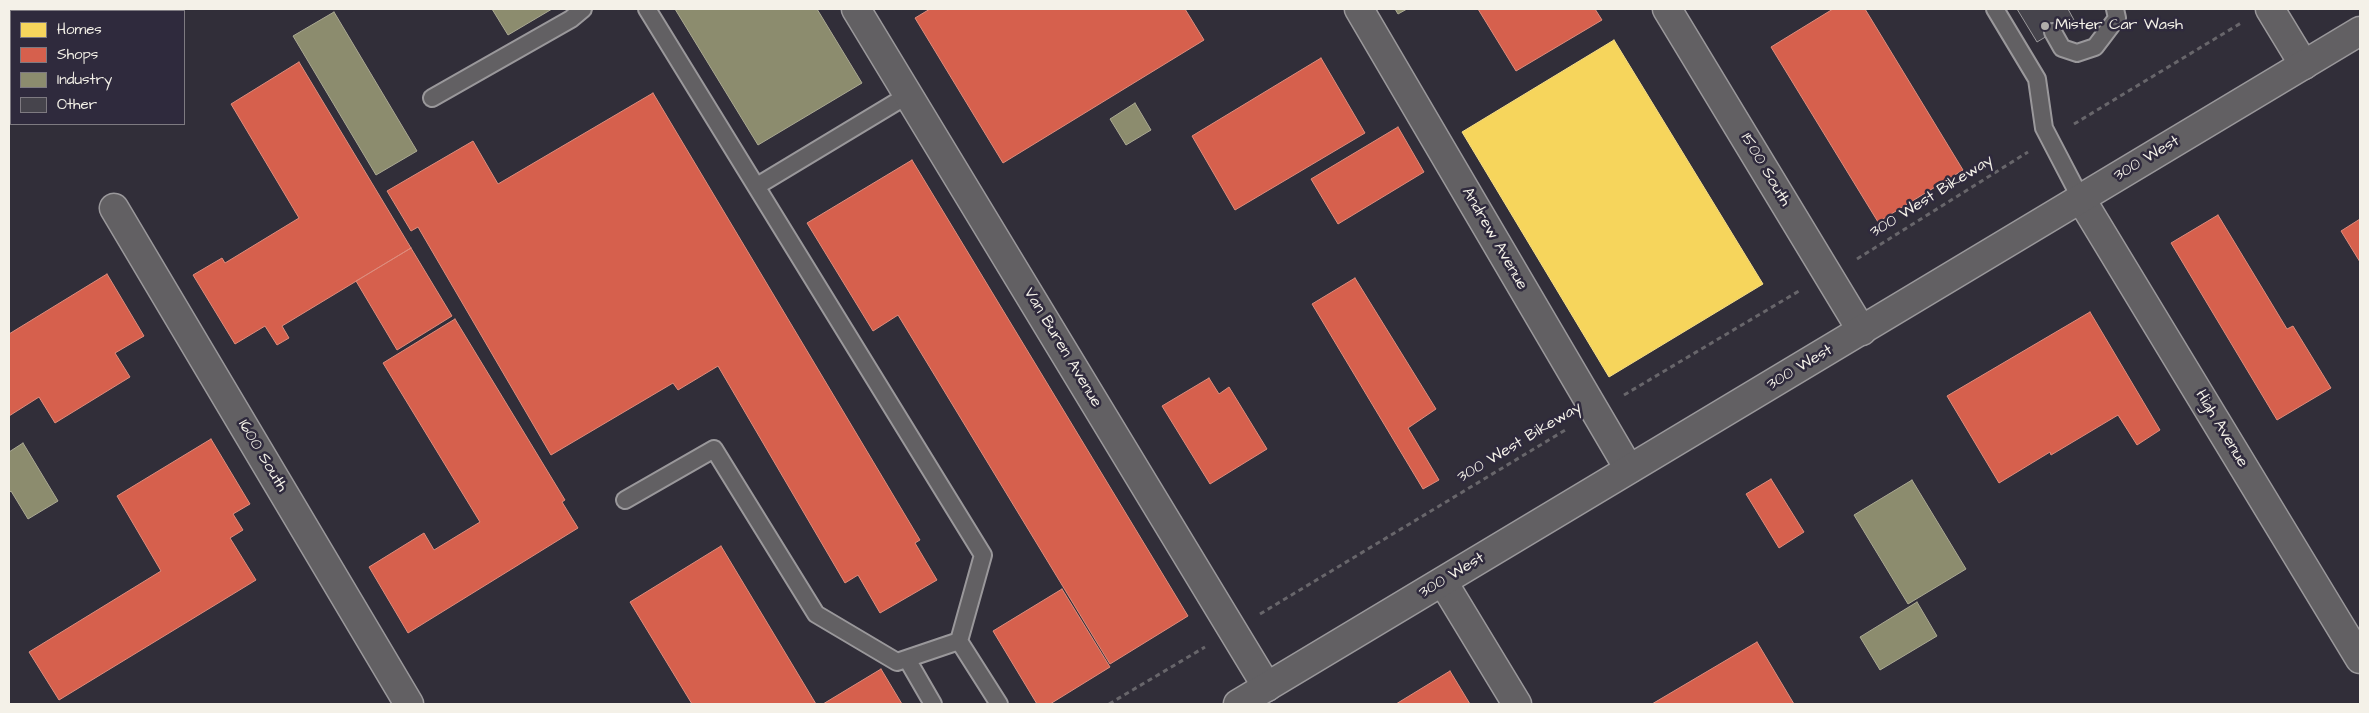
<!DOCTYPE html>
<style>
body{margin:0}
#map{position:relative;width:2369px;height:713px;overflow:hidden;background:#312e39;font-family:"Architects Daughter",sans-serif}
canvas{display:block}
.frame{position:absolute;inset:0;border:10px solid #f4f1e8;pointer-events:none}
.legend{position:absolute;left:10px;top:10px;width:175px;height:115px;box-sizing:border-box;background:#2f2a3d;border:1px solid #7e7a81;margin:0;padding:6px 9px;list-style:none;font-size:15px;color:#f4f1e8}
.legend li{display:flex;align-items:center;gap:10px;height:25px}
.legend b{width:25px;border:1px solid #7e7a81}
</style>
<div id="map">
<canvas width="2369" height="713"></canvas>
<div class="frame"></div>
<ul class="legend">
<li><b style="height:14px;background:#f6d55c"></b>Homes</li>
<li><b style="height:14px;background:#d6604d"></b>Shops</li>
<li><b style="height:14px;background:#8c8c6e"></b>Industry</li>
<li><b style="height:14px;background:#46444c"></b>Other</li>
</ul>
</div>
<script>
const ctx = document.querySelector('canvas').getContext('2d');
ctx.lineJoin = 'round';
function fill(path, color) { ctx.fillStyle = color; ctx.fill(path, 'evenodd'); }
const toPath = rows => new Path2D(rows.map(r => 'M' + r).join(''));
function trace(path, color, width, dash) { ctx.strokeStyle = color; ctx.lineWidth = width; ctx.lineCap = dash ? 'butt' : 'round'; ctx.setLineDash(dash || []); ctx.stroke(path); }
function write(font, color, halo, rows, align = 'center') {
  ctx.font = font + ' "Architects Daughter",sans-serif'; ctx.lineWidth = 5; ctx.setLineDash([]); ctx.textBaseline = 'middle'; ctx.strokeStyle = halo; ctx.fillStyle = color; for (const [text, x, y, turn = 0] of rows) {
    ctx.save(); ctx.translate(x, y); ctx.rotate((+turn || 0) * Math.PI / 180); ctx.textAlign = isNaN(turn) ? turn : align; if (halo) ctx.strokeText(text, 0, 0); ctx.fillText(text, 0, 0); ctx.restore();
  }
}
const homes = toPath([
 [1614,40,1763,284,1609,377,1462,132,1614,40]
]);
fill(homes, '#f6d55c');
trace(homes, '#f5dd86', 1);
const shops = toPath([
 [930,9,1185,9,1204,40,1003,163,915,18,930,9],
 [1478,9,1595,9,1602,20,1516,71,1478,9],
 [1833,9,1865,9,1963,170,1878,222,1771,47,1833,9],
 [1321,58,1365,133,1235,210,1192,136,1321,58],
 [299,62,411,248,282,326,289,338,277,345,265,326,235,344,193,275,222,258,225,263,299,218,231,104,299,62],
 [653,93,920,540,915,543,937,580,880,613,858,575,845,583,718,366,678,390,673,383,551,455,418,227,411,231,387,191,473,141,498,184,653,93],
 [1398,127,1424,172,1338,224,1311,179,1398,127],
 [912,160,1188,616,1110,664,898,315,873,331,807,223,912,160],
 [2218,215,2287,329,2293,326,2331,388,2277,420,2171,243,2218,215],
 [2360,219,2360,262,2341,231,2360,219],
 [411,248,452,316,397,350,356,281,411,248],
 [107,274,144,336,115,353,130,377,55,423,39,397,9,416,9,334,107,274],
 [1355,278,1436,409,1408,428,1439,480,1423,489,1312,304,1355,278],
 [2090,312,2160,430,2137,445,2118,415,2051,455,2050,452,1999,483,1947,396,2090,312],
 [455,319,565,500,562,502,578,528,408,633,369,567,424,533,434,550,480,522,383,363,455,319],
 [1209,378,1219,394,1229,387,1267,449,1210,484,1162,406,1209,378],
 [211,439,250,504,233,514,243,530,230,538,256,580,59,700,29,652,161,571,117,496,211,439],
 [1771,479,1804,532,1779,548,1746,494,1771,479],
 [721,546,816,704,692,704,630,602,721,546],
 [1062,589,1110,667,1050,704,1037,704,993,631,1062,589],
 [1757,642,1794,704,1652,704,1757,642],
 [881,669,902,704,823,704,881,669],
 [1450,671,1470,704,1396,704,1450,671]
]);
fill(shops, '#d6604d');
trace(shops, '#df8c7c', 1);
const industry = toPath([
 [492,9,552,9,508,35,492,9],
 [675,9,817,9,862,83,758,145,675,9],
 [1395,9,1407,9,1398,14,1395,9],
 [334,12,417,151,376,175,293,36,334,12],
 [1135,103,1151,130,1126,145,1110,119,1135,103],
 [23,443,58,501,28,519,11,491,9,493,9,452,23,443],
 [1912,480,1966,569,1908,604,1854,515,1912,480],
 [1917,602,1937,636,1880,670,1860,637,1917,602]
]);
fill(industry, '#8c8c6e');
trace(industry, '#abaa93', 1);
const building = toPath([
 [2017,9,2068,9,2074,20,2037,42,2017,9]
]);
fill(building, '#46444c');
trace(building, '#9a989b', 1);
const service = toPath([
 [647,9,983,555,959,641,999,704],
 [1995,9,2037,79,2044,128,2081,199],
 [2053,32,2062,48,2077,53,2095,47,2117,18,2115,9],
 [432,98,571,19,583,9],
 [757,186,908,95],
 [625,500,714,449,816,614,897,662,959,641],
 [907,659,933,704]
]);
const minor = toPath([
 [856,9,1267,687],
 [1359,9,1629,469],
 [1667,9,1862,331],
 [2270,9,2304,65],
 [2081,199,2360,659],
 [114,208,409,704],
 [1443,582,1517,704]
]);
const secondary = toPath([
 [1238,704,2360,31]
]);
trace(service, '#9a989b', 20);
trace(minor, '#9a989b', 31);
trace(secondary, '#9a989b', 31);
trace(toPath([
 [2074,124,2241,23],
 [1857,259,2028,152],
 [1624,395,1799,291],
 [1260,614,1567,429],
 [1109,704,1205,647]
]), '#68666b', 3, [5, 4]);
trace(service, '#626063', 16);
trace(minor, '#626063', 28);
trace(secondary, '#626063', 28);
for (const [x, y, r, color] of [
 [2045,26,5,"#b0adab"]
]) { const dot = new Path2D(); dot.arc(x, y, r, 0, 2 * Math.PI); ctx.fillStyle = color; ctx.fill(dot); trace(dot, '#2f2a3d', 2); }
write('16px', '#f4f1e8', '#2f2a3d', [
 ["Mister Car Wash",2055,26]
], 'left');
write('16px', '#f4f1e8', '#2f2a3d', [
 ["300 West",2147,159,-31],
 ["1500 South",1765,170,59],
 ["300 West Bikeway",1932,197,-32],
 ["Andrew Avenue",1494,239,60],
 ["Van Buren Avenue",1062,348,59],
 ["300 West",1800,368,-31],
 ["High Avenue",2221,429,59],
 ["300 West Bikeway",1520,443,-31],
 ["1600 South",262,456,59],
 ["300 West",1452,576,-31]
]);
</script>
